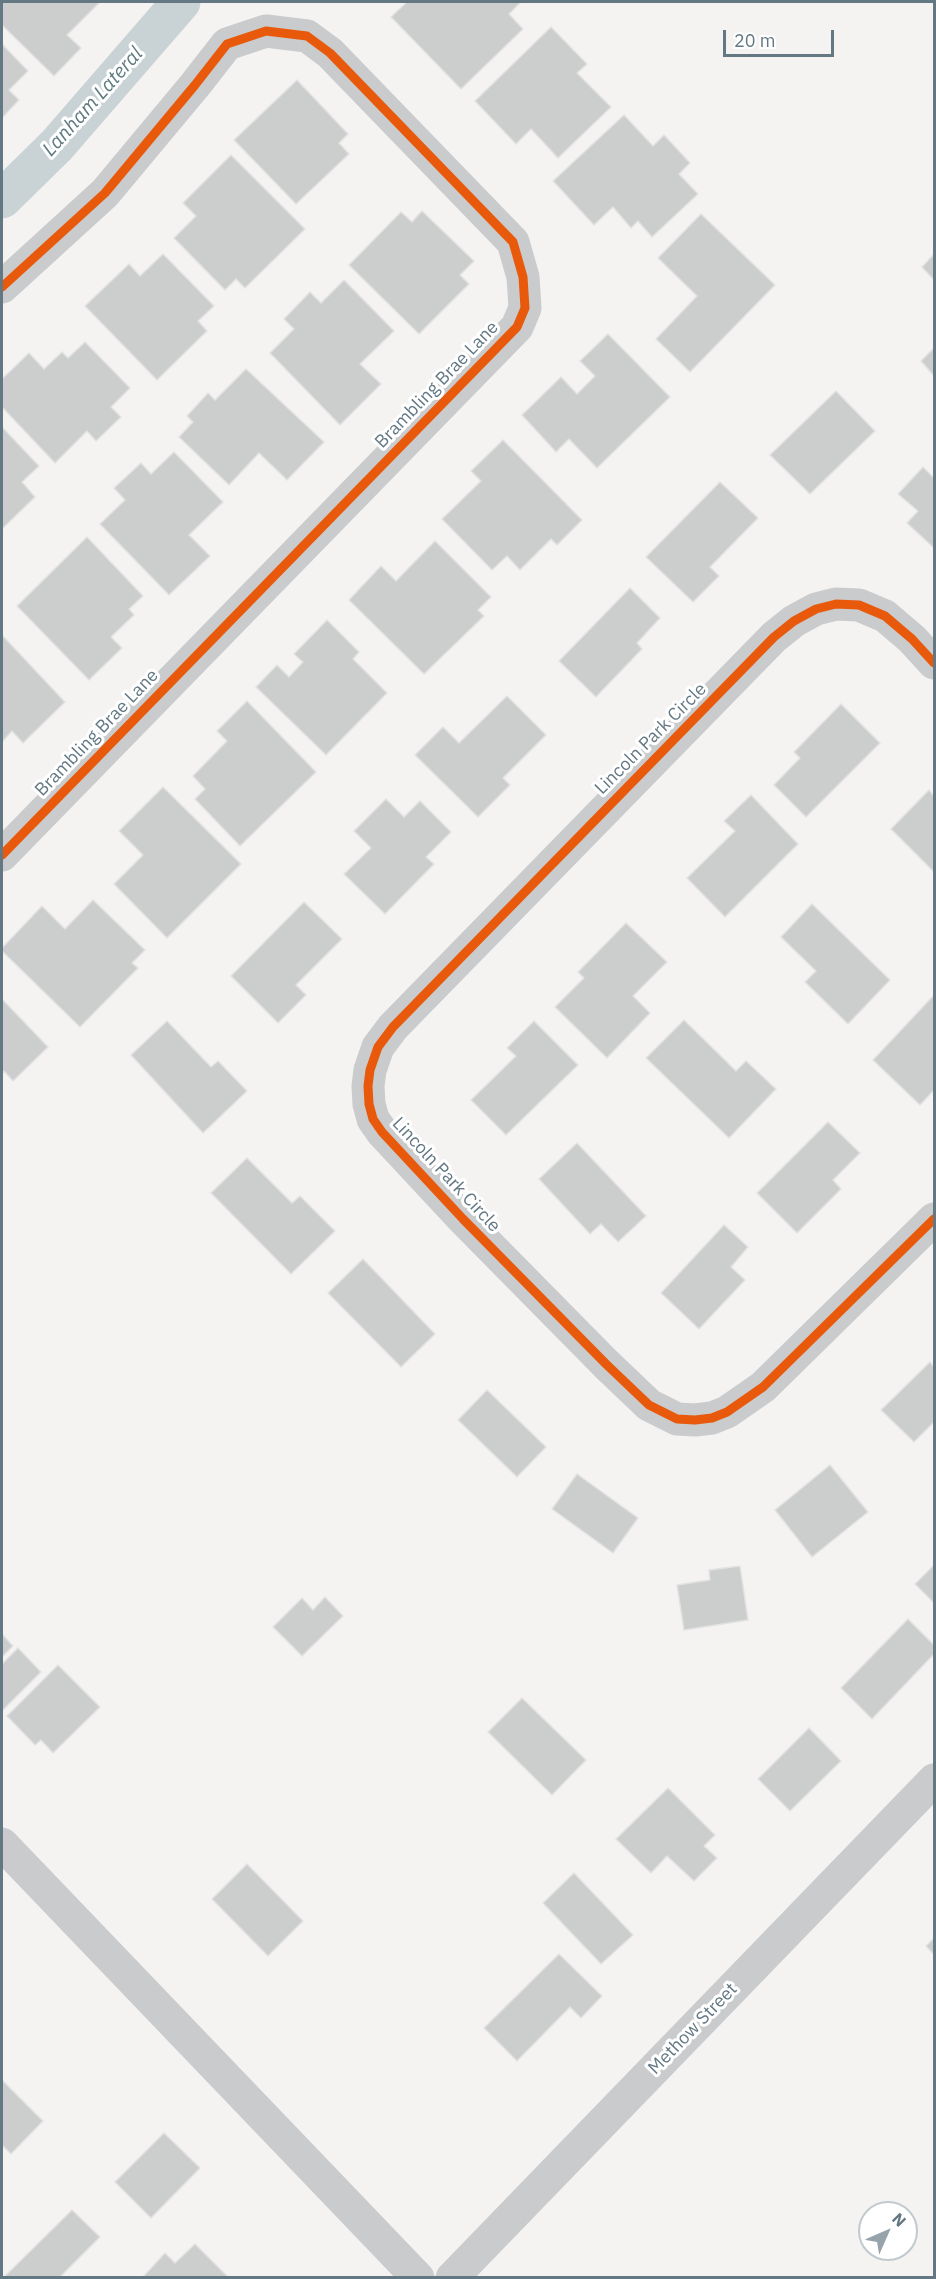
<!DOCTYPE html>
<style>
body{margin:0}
#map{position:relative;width:936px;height:2279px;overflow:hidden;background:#f4f3f2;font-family:"IBM Plex Sans",sans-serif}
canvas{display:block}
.frame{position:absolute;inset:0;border:3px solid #637883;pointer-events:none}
.north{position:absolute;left:858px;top:2201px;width:60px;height:60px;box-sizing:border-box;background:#fff;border:2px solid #c1c9cd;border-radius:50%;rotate:45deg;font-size:16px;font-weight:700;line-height:24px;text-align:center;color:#637883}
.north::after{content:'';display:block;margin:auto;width:21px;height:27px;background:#96a3aa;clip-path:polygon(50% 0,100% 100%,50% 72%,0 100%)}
.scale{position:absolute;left:723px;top:30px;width:111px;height:27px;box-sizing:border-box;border:3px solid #637883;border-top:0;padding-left:8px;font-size:18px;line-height:21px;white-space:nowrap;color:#637883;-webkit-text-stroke:4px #fff;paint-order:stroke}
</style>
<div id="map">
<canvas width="936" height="2279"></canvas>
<div class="frame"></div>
<div class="north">N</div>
<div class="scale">20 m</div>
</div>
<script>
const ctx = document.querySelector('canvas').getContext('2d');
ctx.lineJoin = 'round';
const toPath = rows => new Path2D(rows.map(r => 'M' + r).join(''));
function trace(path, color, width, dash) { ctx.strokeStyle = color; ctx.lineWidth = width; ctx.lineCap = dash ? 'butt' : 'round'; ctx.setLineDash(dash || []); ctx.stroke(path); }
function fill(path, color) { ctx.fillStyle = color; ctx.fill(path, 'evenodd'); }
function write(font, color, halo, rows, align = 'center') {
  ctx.font = font + ' "IBM Plex Sans",sans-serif'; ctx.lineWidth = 6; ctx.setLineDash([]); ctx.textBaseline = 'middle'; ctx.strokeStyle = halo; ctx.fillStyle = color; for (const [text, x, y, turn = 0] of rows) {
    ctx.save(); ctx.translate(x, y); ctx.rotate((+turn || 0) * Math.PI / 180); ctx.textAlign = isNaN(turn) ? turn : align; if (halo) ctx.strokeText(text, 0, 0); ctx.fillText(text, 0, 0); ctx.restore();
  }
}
trace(toPath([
 [2,199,57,145,181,2]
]), '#c9d3d5', 39);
const building = toPath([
 [2,2,100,2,67,35,81,48,54,76,2,25,2,2],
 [407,2,521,2,509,14,523,29,461,89,391,17,407,2],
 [551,27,587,64,577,73,611,107,558,158,531,129,516,144,475,101,551,27],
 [2,44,28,71,9,90,19,100,2,118,2,44],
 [297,80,348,134,339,143,349,154,296,204,234,140,297,80],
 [624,115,653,146,664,135,690,163,679,174,698,194,652,237,638,221,631,228,613,207,594,225,553,181,624,115],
 [231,155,305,229,245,288,236,279,225,290,174,238,196,216,183,203,231,155],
 [422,211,474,261,460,275,469,284,419,334,349,265,401,212,412,222,422,211],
 [701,214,775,285,690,372,656,339,697,296,658,258,701,214],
 [163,254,214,306,198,321,207,331,157,380,85,306,129,264,140,276,163,254],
 [934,254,934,280,922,267,934,254],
 [344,280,394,331,360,364,381,384,340,425,270,353,294,329,284,319,310,292,321,303,344,280],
 [608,334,670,397,597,468,569,439,556,452,522,415,561,377,577,394,595,376,580,361,608,334],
 [85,342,130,388,111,407,121,417,96,441,87,431,55,463,2,407,2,379,29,353,44,369,62,352,68,358,85,342],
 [934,348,934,376,921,361,934,348],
 [246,369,324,442,287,480,259,453,229,485,179,437,193,422,187,416,208,393,215,400,246,369],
 [836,391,875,431,810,494,770,455,836,391],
 [2,427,39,466,22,482,35,497,2,529,2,427],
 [503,440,582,520,557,545,551,539,520,570,507,556,492,570,442,519,481,481,471,471,503,440],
 [174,452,223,502,189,535,210,556,169,595,100,524,125,500,114,488,141,463,151,474,174,452],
 [923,467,934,478,934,548,907,523,918,511,898,494,923,467],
 [720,482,758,518,710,567,719,576,693,602,646,557,720,482],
 [87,537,143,596,129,609,134,615,111,637,122,648,89,680,17,606,87,537],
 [435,541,491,597,478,610,484,616,424,674,349,600,381,566,396,581,435,541],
 [630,588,660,618,637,643,642,649,596,697,559,661,630,588],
 [327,620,359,652,353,659,387,693,326,755,256,687,277,665,289,677,303,662,294,654,327,620],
 [2,635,65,702,23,743,12,731,2,742,2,635],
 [507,696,546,735,503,778,510,785,478,817,415,755,443,727,459,743,507,696],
 [247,701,316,772,240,846,195,799,205,789,193,776,227,741,217,731,247,701],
 [841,704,880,743,806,817,774,785,800,758,794,752,841,704],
 [163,787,241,864,167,938,114,884,143,855,119,831,163,787],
 [929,790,934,796,934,872,891,829,929,790],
 [751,795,798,844,725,917,687,878,735,831,724,821,751,795],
 [386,799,404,817,420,801,451,832,426,857,434,864,385,914,344,874,371,848,354,831,386,799],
 [93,900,145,950,132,963,138,968,80,1027,2,951,2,948,42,906,65,929,93,900],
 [304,902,342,939,296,985,306,995,278,1023,231,976,304,902],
 [812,904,890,980,848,1024,805,982,816,971,781,937,812,904],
 [626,923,667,962,633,996,650,1013,607,1058,555,1007,584,978,578,972,626,923],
 [934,995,934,1090,920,1105,873,1060,934,995],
 [2,999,48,1047,13,1081,4,1071,2,1074,2,999],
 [684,1020,736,1071,746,1061,776,1089,729,1138,646,1058,684,1020],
 [167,1021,211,1067,218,1061,247,1091,203,1133,131,1055,167,1021],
 [534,1021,578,1065,506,1135,471,1100,516,1056,507,1048,534,1021],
 [828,1122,860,1153,833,1180,841,1189,797,1233,757,1193,828,1122],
 [577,1143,646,1216,618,1242,601,1224,590,1234,539,1179,577,1143],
 [247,1158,292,1203,300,1196,335,1231,291,1274,211,1193,247,1158],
 [724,1225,748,1247,731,1267,745,1280,699,1329,661,1293,724,1225],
 [363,1259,435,1334,401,1367,328,1293,363,1259],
 [930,1362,934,1367,934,1422,914,1442,881,1410,930,1362],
 [487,1390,546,1447,517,1477,458,1420,487,1390],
 [830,1465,868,1512,812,1557,775,1510,830,1465],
 [577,1474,638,1518,613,1553,552,1509,577,1474],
 [934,1565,934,1603,915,1584,934,1565],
 [740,1566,748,1620,684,1630,677,1585,710,1580,709,1570,740,1566],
 [325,1597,343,1616,302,1656,273,1627,302,1598,313,1610,325,1597],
 [908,1619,934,1645,934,1654,872,1719,841,1688,908,1619],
 [2,1634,13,1646,2,1657,2,1634],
 [18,1648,41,1672,2,1711,2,1664,18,1648],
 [58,1665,100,1707,53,1753,41,1740,35,1745,7,1716,58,1665],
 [522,1698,586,1760,552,1795,488,1732,522,1698],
 [809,1728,841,1761,790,1811,758,1779,809,1728],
 [668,1788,715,1835,704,1846,717,1858,694,1881,667,1856,651,1873,616,1839,668,1788],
 [247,1864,303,1921,268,1956,212,1899,247,1864],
 [574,1873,633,1935,601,1964,543,1903,574,1873],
 [934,1938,934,1955,926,1946,934,1938],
 [559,1954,602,1996,581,2018,570,2007,517,2061,484,2028,559,1954],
 [2,2080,43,2121,11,2154,2,2145,2,2080],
 [164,2133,200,2168,151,2218,115,2182,164,2133],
 [72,2210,100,2237,59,2278,3,2278,72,2210],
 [195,2244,229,2278,142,2278,165,2253,175,2263,195,2244]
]);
fill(building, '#cccdcd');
trace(building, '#e3e2e2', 1.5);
trace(toPath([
 [2,287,105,193,195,85,227,44,266,31,307,36,330,53,513,242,523,277,525,308,517,327,2,855],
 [934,663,912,639,885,616,859,605,836,604,816,609,794,621,774,637,393,1027,378,1047,370,1070,368,1086,369,1104,373,1119,382,1132,463,1219,606,1364,649,1405,677,1419,695,1420,712,1418,727,1412,763,1387,934,1219],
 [2,1844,418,2278],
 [452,2278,934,1780]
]), '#cacbcc', 33);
trace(toPath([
 [2,287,105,193,195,85,227,44,266,31,307,36,330,53,513,242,523,277,525,308,517,327,2,855],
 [934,663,912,639,885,616,859,605,836,604,816,609,794,621,774,637,393,1027,378,1047,370,1070,368,1086,369,1104,373,1119,382,1132,463,1219,606,1364,649,1405,677,1419,695,1420,712,1418,727,1412,763,1387,934,1219]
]), '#e8590c', 9);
write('18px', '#637883', '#fff', [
 ["Brambling Brae Lane",437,385,-46],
 ["Brambling Brae Lane",97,733,-46],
 ["Lincoln Park Circle",651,739,-45],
 ["Lincoln Park Circle",446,1175,47],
 ["Methow Street",693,2029,-46]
]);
write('italic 20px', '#5f7b80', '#fff', [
 ["Lanham Lateral",93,102,-48]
]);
</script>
